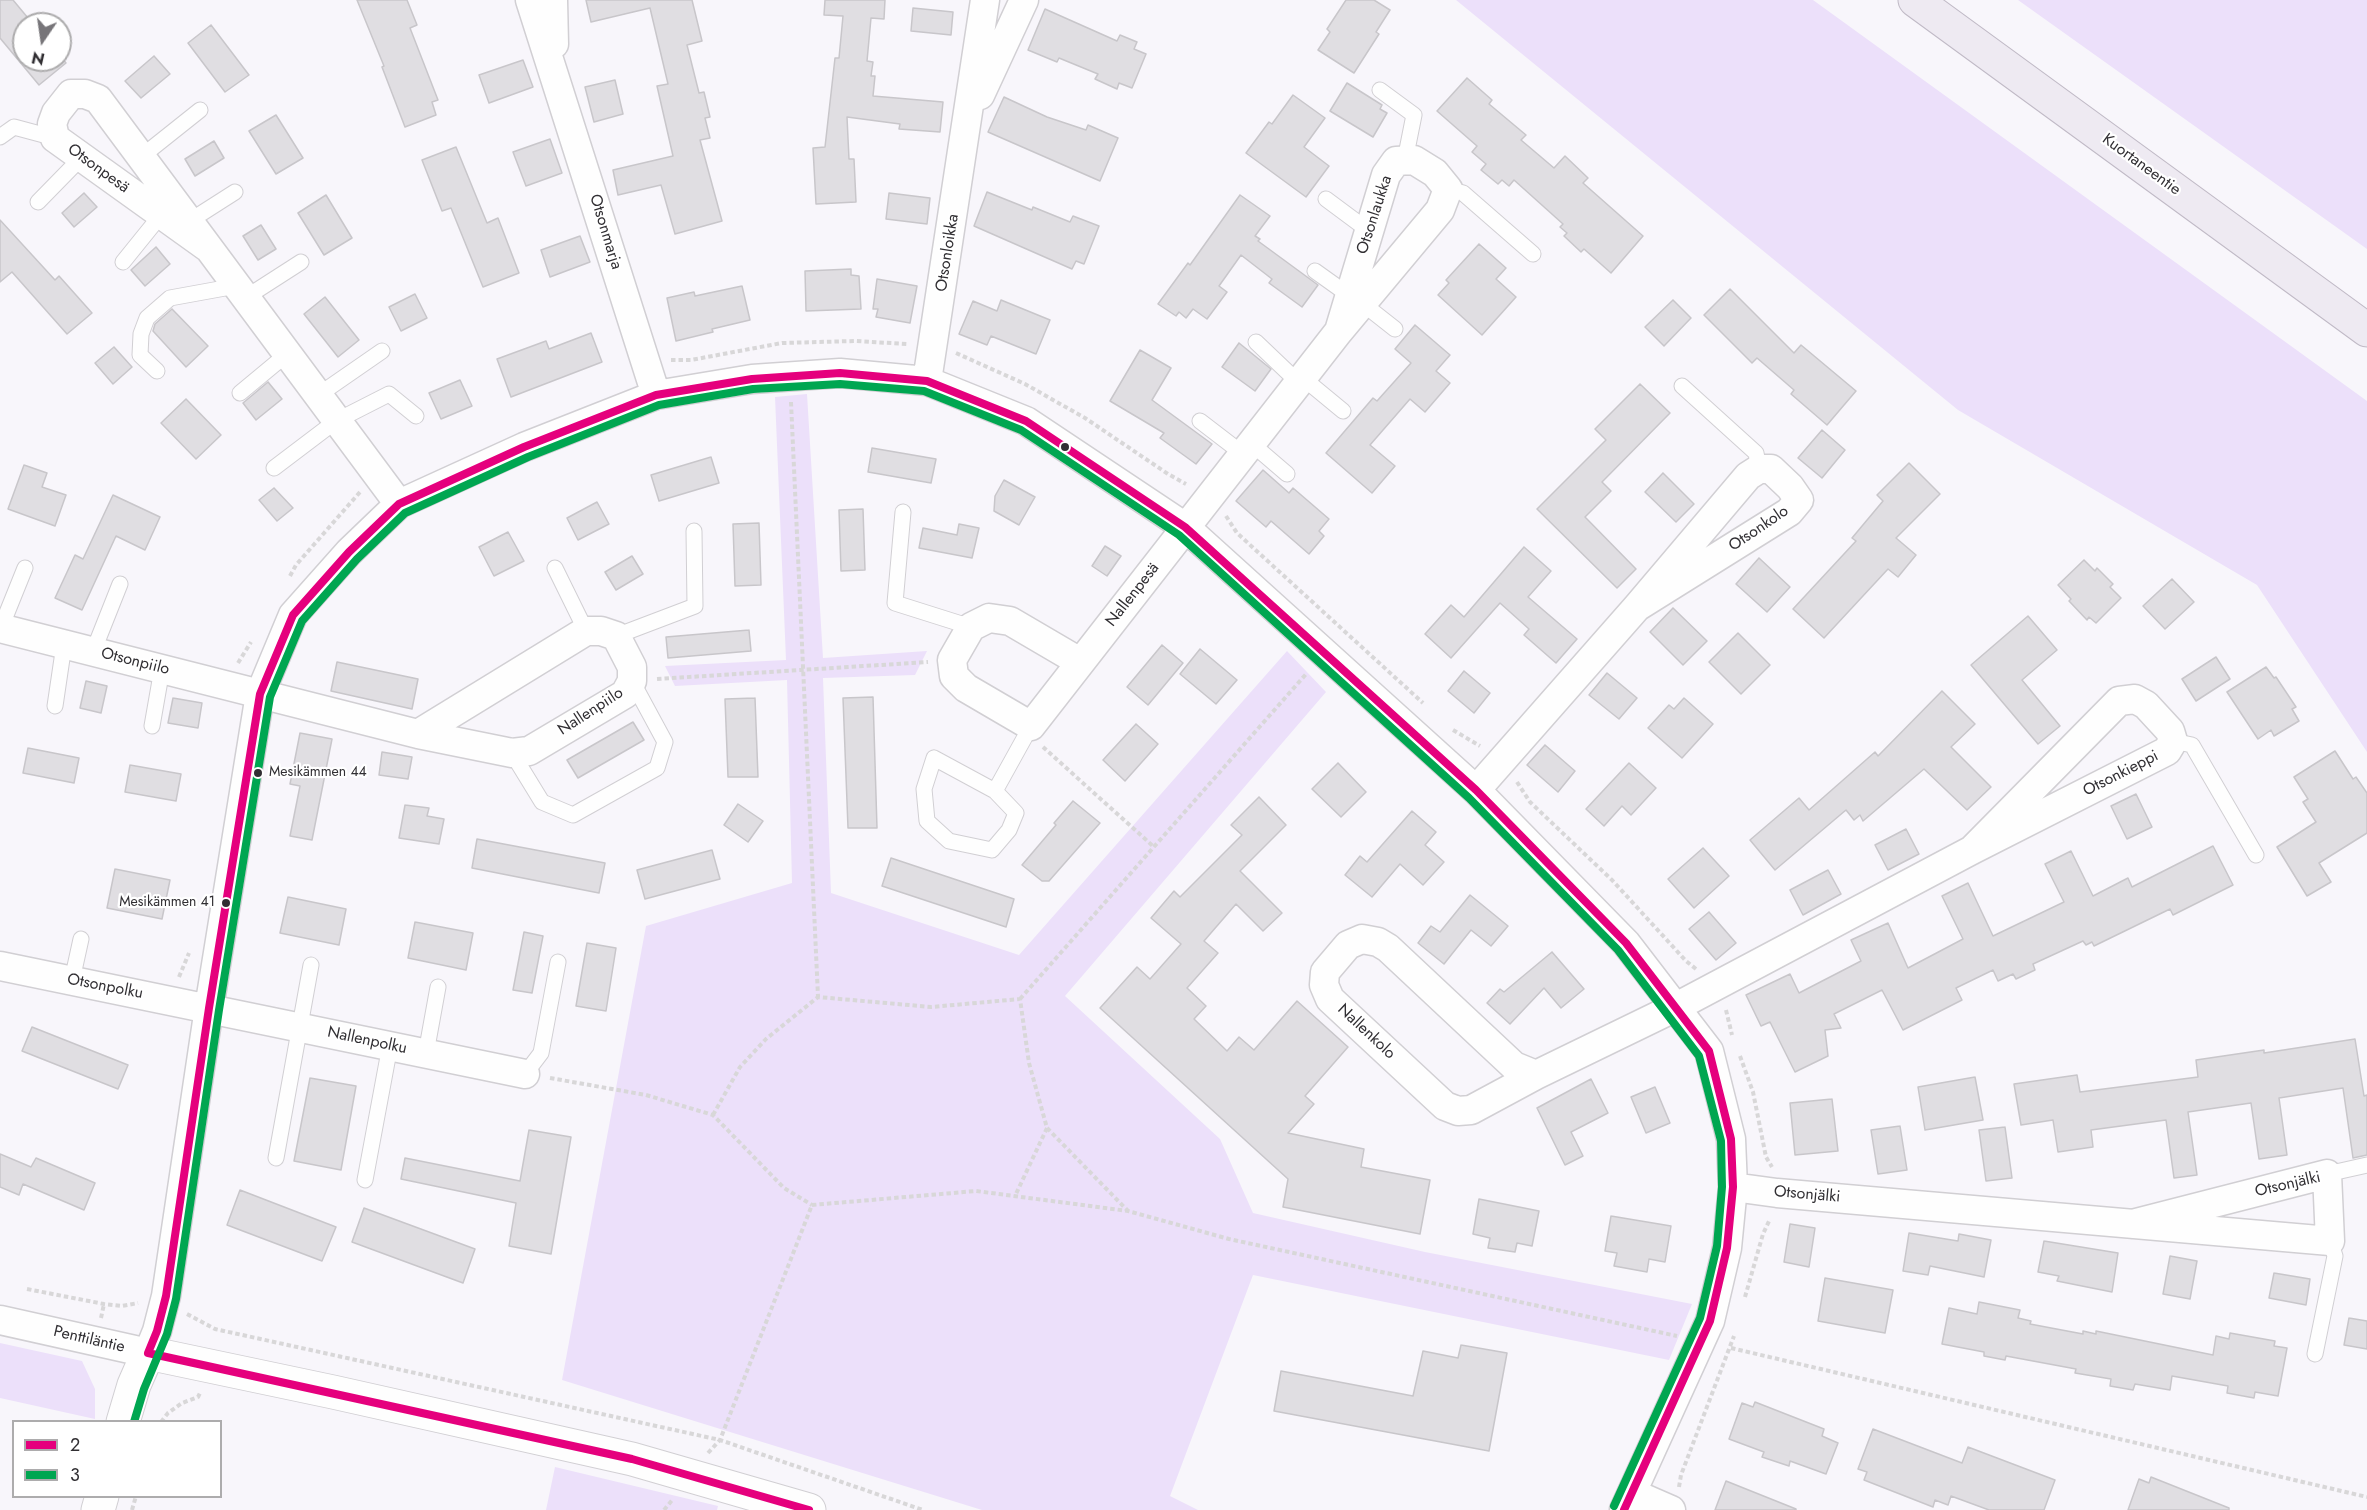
<!DOCTYPE html>
<meta charset="utf-8">
<style>
body{margin:0}
#map{position:relative;width:2367px;height:1510px;overflow:hidden;background:#f8f6fb;font-family:Jost,sans-serif}
canvas{display:block}
.legend{position:absolute;left:12px;top:1420px;width:210px;height:78px;box-sizing:border-box;background:#fff;border:2px solid #adacad;margin:0;padding:8px 10px;list-style:none;font-size:18px;color:#312f33}
.legend li{display:flex;align-items:center;gap:12px;height:30px}
.legend b{width:30px;border:2px solid #adacad}
.north{position:absolute;left:12px;top:12px;width:60px;height:60px;box-sizing:border-box;background:#fff;border:2px solid #adacad;border-radius:50%;rotate:193deg;font-size:16px;font-weight:700;line-height:24px;text-align:center;color:#312f33}
.north::after{content:'';display:block;margin:auto;width:21px;height:27px;background:#777579;clip-path:polygon(50% 0,100% 100%,50% 72%,0 100%)}
</style>
<div id="map">
<canvas width="2367" height="1510"></canvas>
<ul class="legend">
<li><b style="height:8px;background:#e5007d"></b>2</li>
<li><b style="height:8px;background:#00a651"></b>3</li>
</ul>
<div class="north">N</div>
</div>
<script>
const ctx = document.querySelector('canvas').getContext('2d');
ctx.lineJoin = 'round';
function fill(path, color) { ctx.fillStyle = color; ctx.fill(path, 'evenodd'); }
const toPath = rows => new Path2D(rows.map(r => 'M' + r).join(''));
function trace(path, color, width, dash) { ctx.strokeStyle = color; ctx.lineWidth = width; ctx.lineCap = dash ? 'butt' : 'round'; ctx.setLineDash(dash || []); ctx.stroke(path); }
function write(font, color, halo, rows, align = 'center') {
  ctx.font = font + ' Jost,sans-serif'; ctx.lineWidth = 4.5; ctx.setLineDash([]); ctx.textBaseline = 'middle'; ctx.strokeStyle = halo; ctx.fillStyle = color; for (const [text, x, y, turn = 0] of rows) {
    ctx.save(); ctx.translate(x, y); ctx.rotate((+turn || 0) * Math.PI / 180); ctx.textAlign = isNaN(turn) ? turn : align; if (halo) ctx.strokeText(text, 0, 0); ctx.fillText(text, 0, 0); ctx.restore();
  }
}
fill(toPath([
 [1456,0,1813,0,2367,401,2367,752,2257,585,1958,410],
 [2018,0,2367,0,2367,249],
 [807,394,823,658,927,651,915,675,823,678,831,893,1019,955,1287,651,1326,692,1065,996,1220,1139,1253,1213,1425,1252,1692,1304,1669,1360,1253,1275,1170,1496,1198,1510,982,1510,562,1380,646,926,792,883,787,680,675,686,665,666,786,660,775,397],
 [0,1343,82,1361,95,1389,95,1419,0,1398],
 [555,1467,718,1506,717,1510,546,1510]
]), '#ece0fa');
const building = toPath([
 [0,0,13,0,33,24,24,24,24,60,60,60,60,56,66,63,39,85,0,38,0,0],
 [357,0,407,0,417,25,410,28,438,100,432,102,436,115,405,127,382,67,384,66,357,0],
 [586,0,692,0,702,41,687,45,699,93,704,92,710,117,705,118,710,138,700,140,722,221,675,234,661,185,618,195,613,170,673,156,657,86,668,84,650,8,591,22,586,0],
 [825,0,885,0,884,19,871,18,867,61,873,62,871,76,875,76,873,96,943,102,940,132,899,129,900,124,847,117,849,159,854,159,856,202,816,204,813,148,825,147,835,58,839,58,843,16,824,15,825,0],
 [1346,0,1374,0,1390,10,1376,32,1379,34,1354,73,1318,50,1330,32,1327,29,1346,0],
 [913,8,953,12,951,35,911,31,913,8],
 [1045,9,1117,41,1120,35,1137,42,1134,49,1146,54,1132,88,1119,83,1117,89,1095,79,1098,74,1059,58,1057,62,1028,50,1045,9],
 [211,25,249,75,225,92,188,43,211,25],
 [154,56,170,74,141,98,125,81,154,56],
 [523,60,533,87,489,103,479,75,523,60],
 [1467,78,1492,100,1489,104,1526,135,1521,140,1554,168,1565,156,1588,178,1583,183,1643,236,1611,273,1584,249,1581,252,1564,236,1567,233,1560,227,1563,224,1514,180,1509,186,1502,180,1498,184,1481,170,1486,164,1472,152,1477,146,1437,111,1467,78],
 [615,80,623,114,594,122,585,87,615,80],
 [1347,83,1382,105,1380,109,1387,113,1373,137,1330,111,1347,83],
 [1293,95,1325,118,1304,147,1329,166,1306,197,1246,153,1269,122,1272,124,1293,95],
 [1004,97,1047,117,1086,130,1088,125,1118,138,1100,181,988,132,1004,97],
 [276,115,303,158,276,174,249,131,276,115],
 [550,139,562,173,526,186,513,152,550,139],
 [214,141,224,158,195,176,185,159,214,141],
 [456,147,487,223,498,218,519,273,483,287,451,208,442,211,422,160,456,147],
 [987,192,1032,210,1033,207,1070,222,1073,216,1099,226,1084,264,1076,261,1072,269,974,226,987,192],
 [84,193,97,207,74,227,62,213,84,193],
 [889,193,930,198,927,224,886,219,889,193],
 [326,195,352,238,324,255,298,213,326,195],
 [1240,195,1270,216,1255,236,1260,239,1258,241,1318,285,1302,307,1269,283,1272,279,1241,255,1219,286,1227,292,1207,319,1193,309,1186,318,1179,312,1176,316,1158,304,1188,263,1190,265,1240,195],
 [0,220,55,280,59,276,92,313,67,334,12,272,0,282,0,220],
 [261,225,276,249,258,260,243,236,261,225],
 [580,236,590,262,550,277,541,250,580,236],
 [1479,244,1506,268,1496,279,1516,297,1482,335,1438,295,1449,283,1446,280,1479,244],
 [156,247,170,264,145,286,131,270,156,247],
 [851,269,851,275,859,276,861,309,806,311,805,271,851,269],
 [877,279,917,286,910,323,876,317,878,309,873,309,877,279],
 [742,286,750,320,712,329,713,332,676,341,667,298,694,292,695,296,742,286],
 [1730,289,1794,353,1801,345,1856,391,1827,425,1791,394,1794,390,1757,358,1752,363,1704,315,1730,289],
 [415,294,427,318,401,331,389,307,415,294],
 [325,297,359,340,338,357,304,314,325,297],
 [1001,300,1050,320,1036,354,991,336,987,345,959,334,973,301,997,311,1001,300],
 [1673,300,1691,318,1664,346,1645,327,1673,300],
 [172,309,208,346,186,367,153,331,155,324,172,309],
 [1415,325,1450,355,1436,371,1450,383,1425,412,1410,399,1370,445,1395,466,1372,493,1326,453,1373,398,1377,401,1411,363,1395,349,1415,325],
 [591,333,602,362,511,397,497,359,546,341,549,349,591,333],
 [1239,343,1271,369,1255,391,1222,367,1239,343],
 [114,347,132,367,113,384,95,363,114,347],
 [1140,350,1171,368,1152,400,1212,444,1196,464,1160,438,1164,433,1110,401,1140,350],
 [460,380,472,406,441,419,429,393,460,380],
 [268,382,282,399,256,420,243,403,268,382],
 [1640,384,1670,413,1602,482,1611,491,1585,517,1636,569,1617,588,1537,509,1606,440,1595,429,1640,384],
 [186,399,221,435,196,459,161,423,186,399],
 [1822,430,1845,450,1822,478,1798,458,1822,430],
 [872,448,936,459,931,483,868,472,872,448],
 [711,457,719,483,659,501,651,475,711,457],
 [1909,463,1940,494,1896,538,1916,555,1898,577,1888,569,1824,638,1793,609,1856,541,1852,538,1883,501,1877,495,1909,463],
 [24,465,47,473,42,487,66,495,55,526,8,509,24,465],
 [1263,470,1289,493,1293,488,1329,519,1319,531,1324,536,1309,554,1271,521,1266,527,1236,501,1263,470],
 [1663,473,1694,504,1676,522,1645,492,1663,473],
 [1004,480,1035,497,1019,525,994,511,995,496,1004,480],
 [274,488,293,508,277,521,259,500,274,488],
 [113,495,160,517,145,550,116,536,82,610,55,598,75,555,83,559,113,495],
 [597,502,609,524,578,540,567,518,597,502],
 [863,509,865,570,841,571,839,510,863,509],
 [759,523,761,585,735,586,733,524,759,523],
 [959,524,979,528,972,558,919,548,923,528,957,535,959,524],
 [508,532,524,561,494,576,479,547,508,532],
 [1105,546,1121,556,1107,576,1092,566,1105,546],
 [1524,547,1551,571,1528,597,1577,639,1556,663,1524,635,1529,629,1500,603,1451,658,1425,634,1451,605,1464,617,1524,547],
 [632,556,643,574,616,590,605,572,632,556],
 [1759,558,1790,587,1767,612,1736,584,1759,558],
 [2084,560,2095,571,2097,568,2113,584,2110,587,2121,598,2096,623,2089,617,2087,620,2069,601,2071,599,2058,585,2084,560],
 [2172,579,2194,602,2165,629,2143,606,2172,579],
 [1673,608,1707,641,1683,665,1650,632,1673,608],
 [2028,616,2057,650,2022,680,2060,726,2038,744,1971,665,2028,616],
 [749,630,751,651,668,658,666,637,749,630],
 [1738,633,1770,665,1741,694,1709,662,1738,633],
 [1162,645,1183,663,1148,705,1127,687,1162,645],
 [1200,649,1237,680,1216,704,1180,674,1200,649],
 [2216,657,2230,679,2196,701,2182,679,2216,657],
 [337,662,418,679,412,709,331,691,337,662],
 [2266,667,2274,678,2276,677,2296,707,2292,709,2299,721,2274,736,2271,730,2258,739,2227,692,2266,667],
 [1464,671,1490,693,1474,713,1448,691,1464,671],
 [1607,673,1637,698,1619,719,1589,695,1607,673],
 [86,681,107,686,101,713,80,708,86,681],
 [1942,691,1975,724,1951,747,1991,787,1967,810,1924,769,1863,821,1860,815,1854,820,1846,810,1775,870,1750,840,1799,798,1809,810,1875,752,1878,756,1942,691],
 [873,697,877,828,848,828,843,698,873,697],
 [173,698,202,703,198,728,168,723,173,698],
 [755,698,758,777,728,777,725,699,755,698],
 [1684,698,1713,724,1682,758,1648,728,1669,705,1674,709,1684,698],
 [633,722,644,740,578,778,567,760,633,722],
 [1136,724,1158,744,1125,781,1103,760,1136,724],
 [300,733,332,739,312,840,290,836,300,786,290,784,300,733],
 [1545,745,1575,771,1558,792,1527,765,1545,745],
 [28,748,79,758,74,783,23,773,28,748],
 [2335,751,2353,779,2356,777,2367,793,2367,833,2319,863,2331,882,2307,896,2277,847,2316,822,2303,802,2308,799,2294,777,2335,751],
 [382,752,412,757,408,779,379,775,382,752],
 [1338,763,1366,792,1341,817,1312,789,1338,763],
 [1629,763,1656,788,1631,815,1622,806,1604,826,1586,809,1629,763],
 [130,765,181,774,176,801,125,792,130,765],
 [2136,794,2152,827,2127,839,2111,806,2136,794],
 [1259,797,1286,825,1240,871,1282,913,1263,931,1236,904,1204,941,1218,953,1187,988,1206,1006,1194,1019,1227,1051,1239,1037,1254,1050,1297,1001,1348,1047,1305,1096,1314,1104,1288,1133,1364,1149,1361,1167,1430,1180,1420,1234,1283,1207,1288,1179,1100,1008,1137,967,1150,979,1181,944,1151,918,1174,891,1180,897,1242,835,1231,825,1259,797],
 [1073,801,1100,823,1049,881,1042,881,1022,865,1056,825,1054,823,1073,801],
 [738,804,763,821,748,842,724,825,738,804],
 [405,805,429,808,427,816,444,819,439,844,399,838,405,805],
 [1412,811,1436,832,1425,845,1444,862,1423,885,1400,864,1372,897,1345,875,1360,856,1367,862,1412,811],
 [1906,829,1919,854,1888,870,1875,845,1906,829],
 [477,839,605,863,599,893,472,868,477,839],
 [2213,846,2233,885,2173,915,2170,909,2094,946,2092,942,2086,945,2083,941,2033,964,2035,970,2016,979,2013,974,1998,981,1993,970,1956,988,1962,1000,1903,1030,1882,990,1834,1014,1841,1028,1825,1030,1828,1056,1795,1072,1770,1022,1761,1026,1746,995,1790,974,1799,993,1861,961,1851,940,1888,923,1908,968,1963,939,1942,896,1968,883,1993,936,2064,902,2045,864,2071,851,2093,896,2128,878,2132,887,2213,846],
 [1703,848,1729,876,1694,908,1668,879,1703,848],
 [712,850,720,879,645,899,637,870,712,850],
 [891,858,1014,899,1006,927,882,886,891,858],
 [115,869,170,880,162,919,107,908,115,869],
 [1828,870,1841,894,1803,915,1790,890,1828,870],
 [1470,895,1508,926,1491,946,1471,930,1444,964,1418,943,1431,926,1440,932,1470,895],
 [288,897,346,909,339,945,280,933,288,897],
 [1709,912,1736,943,1716,960,1689,929,1709,912],
 [415,922,473,933,466,970,408,958,415,922],
 [524,932,543,936,532,993,513,990,524,932],
 [587,943,616,948,606,1011,576,1006,587,943],
 [1552,952,1584,989,1561,1008,1544,988,1510,1024,1487,1003,1500,989,1504,992,1552,952],
 [32,1027,128,1065,118,1089,22,1051,32,1027],
 [2355,1039,2364,1096,2367,1095,2367,1155,2353,1158,2343,1088,2279,1098,2287,1155,2259,1159,2251,1103,2188,1112,2197,1175,2174,1178,2166,1120,2091,1130,2093,1147,2058,1152,2053,1120,2021,1125,2014,1084,2077,1075,2080,1092,2198,1077,2196,1060,2264,1050,2264,1053,2355,1039],
 [1975,1077,1983,1120,1925,1130,1918,1087,1975,1077],
 [310,1078,356,1086,341,1170,294,1161,310,1078],
 [1591,1079,1608,1113,1571,1132,1583,1156,1565,1165,1537,1108,1591,1079],
 [1655,1087,1670,1123,1646,1133,1631,1097,1655,1087],
 [1832,1099,1838,1151,1795,1155,1790,1103,1832,1099],
 [1900,1126,1907,1170,1878,1174,1871,1130,1900,1126],
 [2005,1127,2012,1178,1986,1181,1979,1130,2005,1127],
 [529,1130,571,1137,551,1254,509,1246,516,1203,401,1179,405,1158,520,1181,529,1130],
 [0,1154,31,1167,36,1158,95,1183,84,1210,23,1184,19,1195,0,1187,0,1154],
 [240,1190,336,1227,322,1261,227,1225,240,1190],
 [1479,1199,1539,1211,1532,1246,1517,1243,1515,1252,1488,1248,1490,1238,1473,1234,1479,1199],
 [364,1208,475,1249,463,1283,352,1242,364,1208],
 [1611,1216,1671,1226,1665,1262,1649,1259,1647,1272,1614,1266,1617,1253,1605,1251,1611,1216],
 [1790,1224,1815,1228,1809,1267,1784,1262,1790,1224],
 [1909,1233,1958,1241,1959,1234,1991,1240,1984,1277,1930,1266,1928,1275,1903,1271,1909,1233],
 [2044,1241,2118,1253,2112,1292,2057,1281,2059,1276,2038,1272,2044,1241],
 [2170,1256,2197,1261,2190,1299,2163,1294,2170,1256],
 [2274,1273,2310,1279,2306,1305,2269,1298,2274,1273],
 [1825,1278,1893,1290,1885,1333,1818,1321,1825,1278],
 [1979,1302,2020,1310,2018,1318,2031,1321,2030,1324,2083,1334,2083,1331,2096,1334,2096,1331,2213,1355,2216,1336,2229,1339,2230,1333,2275,1341,2274,1346,2287,1348,2278,1396,2255,1392,2254,1398,2227,1393,2228,1386,2172,1376,2170,1390,2135,1384,2133,1390,2110,1386,2111,1379,2075,1373,2076,1369,2006,1356,2005,1360,1984,1356,1984,1352,1942,1344,1949,1308,1977,1314,1979,1302],
 [2349,1318,2367,1321,2367,1349,2344,1345,2349,1318],
 [1461,1345,1507,1353,1489,1451,1274,1411,1281,1371,1413,1396,1423,1351,1458,1358,1461,1345],
 [1755,1402,1824,1429,1822,1436,1838,1443,1826,1474,1790,1461,1789,1466,1762,1457,1764,1452,1729,1439,1742,1403,1753,1407,1755,1402],
 [1873,1429,1962,1463,1968,1447,2055,1480,2044,1510,1989,1510,1951,1496,1948,1505,1935,1500,1933,1507,1864,1480,1867,1472,1858,1469,1873,1429],
 [2151,1477,2229,1508,2229,1510,2128,1510,2139,1479,2149,1483,2151,1477],
 [1726,1481,1796,1509,1796,1510,1715,1510,1726,1481]
]);
fill(building, '#e0dee2');
trace(building, '#c8c6ca', 1.5);
const service = toPath([
 [1380,90,1414,115,1405,160],
 [0,137,14,127,55,138],
 [141,157,200,110],
 [1448,189,1463,193,1533,254],
 [1326,199,1369,231],
 [38,202,82,157],
 [188,222,235,192],
 [123,262,161,215],
 [1315,271,1350,296],
 [245,298,301,262],
 [1362,303,1395,329],
 [1256,342,1299,383],
 [157,371,140,355,141,334,147,318,170,298,236,286],
 [1303,378,1343,411],
 [1682,386,1756,453,1759,469],
 [240,393,287,354],
 [317,396,382,351],
 [1200,421,1243,454],
 [1252,444,1287,474],
 [274,468,336,421,389,394,416,416],
 [903,512,895,603,971,627],
 [555,568,586,631],
 [2,625,25,568],
 [616,636,695,606,694,531],
 [93,652,120,584],
 [55,706,64,645],
 [152,726,162,669],
 [2173,741,2192,745,2256,855],
 [512,753,542,802,573,815,657,768,665,742,632,681],
 [934,758,995,791,1016,813,1009,830,992,850,949,841,927,821,924,789,934,758],
 [995,791,1031,726],
 [72,980,81,939],
 [426,1053,438,987],
 [525,1074,541,1053,558,962],
 [276,1158,311,965],
 [2327,1174,2367,1165],
 [365,1180,390,1046],
 [2315,1354,2335,1256,2330,1241]
]);
const minor = toPath([
 [530,0,656,395],
 [553,0,554,44],
 [980,95,1024,0],
 [207,247,55,138,52,124,56,113,71,94,85,94,98,99,399,504],
 [927,381,985,0],
 [0,628,418,734,512,753,529,751,625,694,632,681,632,667,616,636,601,631,586,631,418,734],
 [1080,662,1010,621,989,618,971,627,952,660,954,676,966,688,1031,726,1339,331,1440,210,1448,189,1435,173,1414,160,1396,161,1386,175,1339,331],
 [1476,790,1637,607,1748,476,1759,469,1771,469,1790,487,1799,500,1789,512,1637,607],
 [0,966,525,1074],
 [1536,1075,1471,1110,1458,1111,1445,1106,1330,999,1324,985,1325,972,1348,945,1362,939,1378,942,1388,948,1514,1066,1536,1075,1676,1007,1972,850,2167,751,2173,741,2170,731,2146,705,2135,699,2119,701,1972,850],
 [1733,1187,1777,1193,2330,1241,2327,1174,2132,1224],
 [0,1320,148,1353,157,1331,166,1296,209,1008,260,694,293,615,349,552,399,504,524,447,656,395,752,379,840,373,927,381,1026,421,1185,527,1476,790,1626,943,1709,1051,1731,1139,1733,1187,1727,1248,1710,1321,1624,1510],
 [1632,1493,1671,1510]
]);
const tertiary = toPath([
 [123,1422,134,1385,148,1353,333,1392,632,1459,809,1510],
 [98,1510,102,1496]
]);
const trunk = toPath([
 [1915,0,2367,330]
]);
trace(service, '#d1cfd3', 17);
trace(minor, '#d1cfd3', 31);
trace(tertiary, '#d1cfd3', 35);
trace(trunk, '#c0bac6', 35);
trace(toPath([
 [956,353,1025,384,1085,418,1168,474,1186,484],
 [671,360,691,360,782,343,855,341,908,344],
 [791,402,818,997],
 [1226,516,1237,533,1423,703],
 [290,576,296,565,360,492],
 [238,663,251,642],
 [657,679,928,662],
 [1453,730,1480,746],
 [1043,747,1154,847],
 [1517,782,1530,802,1612,880,1686,961,1696,969],
 [179,977,189,953],
 [1020,999,1307,673],
 [1726,1010,1732,1035],
 [1740,1056,1753,1092,1766,1157,1772,1167],
 [550,1078,646,1095,713,1115,784,1188,812,1205],
 [713,1115,740,1067,766,1039,818,997,931,1007,1020,999,1029,1063,1047,1128,1015,1196],
 [1047,1128,1128,1211],
 [27,1289,104,1304,122,1306,138,1303],
 [1745,1297,1763,1234,1770,1219],
 [187,1314,215,1329,720,1440,923,1510],
 [101,1318,104,1304],
 [1731,1348,2367,1497],
 [161,1422,168,1413,182,1403,198,1397,201,1391],
 [708,1453,720,1440,812,1205,976,1191,1128,1211,1229,1239,1677,1336],
 [1679,1487,1681,1475,1734,1336],
 [132,1510,136,1496],
 [664,1510,673,1499]
]), '#d8d7d8', 4, [4.5, 3]);
trace(service, '#fefefe', 15);
trace(minor, '#fefefe', 28);
trace(tertiary, '#fefefe', 33);
trace(trunk, '#eeeaf2', 33);
trace(toPath([
 [809,1510,632,1459,148,1353,157,1331,166,1296,209,1008,260,694,293,615,349,552,399,504,524,447,656,395,752,379,840,373,927,381,1026,421,1185,527,1476,790,1626,943,1709,1051,1731,1139,1733,1187,1727,1248,1710,1321,1624,1510]
]), '#e5007d', 8);
trace(toPath([
 [134,1422,144,1389,167,1334,176,1299,219,1010,270,697,302,621,357,559,405,513,528,457,659,405,753,389,840,384,924,391,1021,430,1179,535,1469,798,1618,950,1699,1056,1721,1141,1722,1187,1717,1246,1700,1318,1614,1506]
]), '#00a651', 8);
for (const [x, y, r, color] of [
 [1065,447,5,"#312f33"],
 [258,773,5,"#312f33"],
 [226,903,5,"#312f33"]
]) { const dot = new Path2D(); dot.arc(x, y, r, 0, 2 * Math.PI); ctx.fillStyle = color; ctx.fill(dot); trace(dot, '#fff', 2); }
write('14px', '#312f33', '#fff', [
 ["Mesikämmen 44",269,773],
 ["Mesikämmen 41",215,903,"right"]
], 'left');
write('16px', '#312f33', '#fff', [
 ["Kuortaneentie",2141,165,36],
 ["Otsonpesä",98,169,36],
 ["Otsonlaukka",1375,215,-72],
 ["Otsonmarja",605,232,73],
 ["Otsonloikka",948,253,-81],
 ["Otsonkolo",1759,529,-34],
 ["Nallenpesä",1133,595,-52],
 ["Otsonpiilo",135,662,14],
 ["Nallenpiilo",591,712,-33],
 ["Otsonkieppi",2121,774,-27],
 ["Otsonpolku",105,987,11],
 ["Nallenkolo",1366,1032,43],
 ["Nallenpolku",367,1041,12],
 ["Otsonjälki",2288,1185,-13],
 ["Otsonjälki",1807,1195,5],
 ["Penttiläntie",89,1340,13]
]);
</script>
